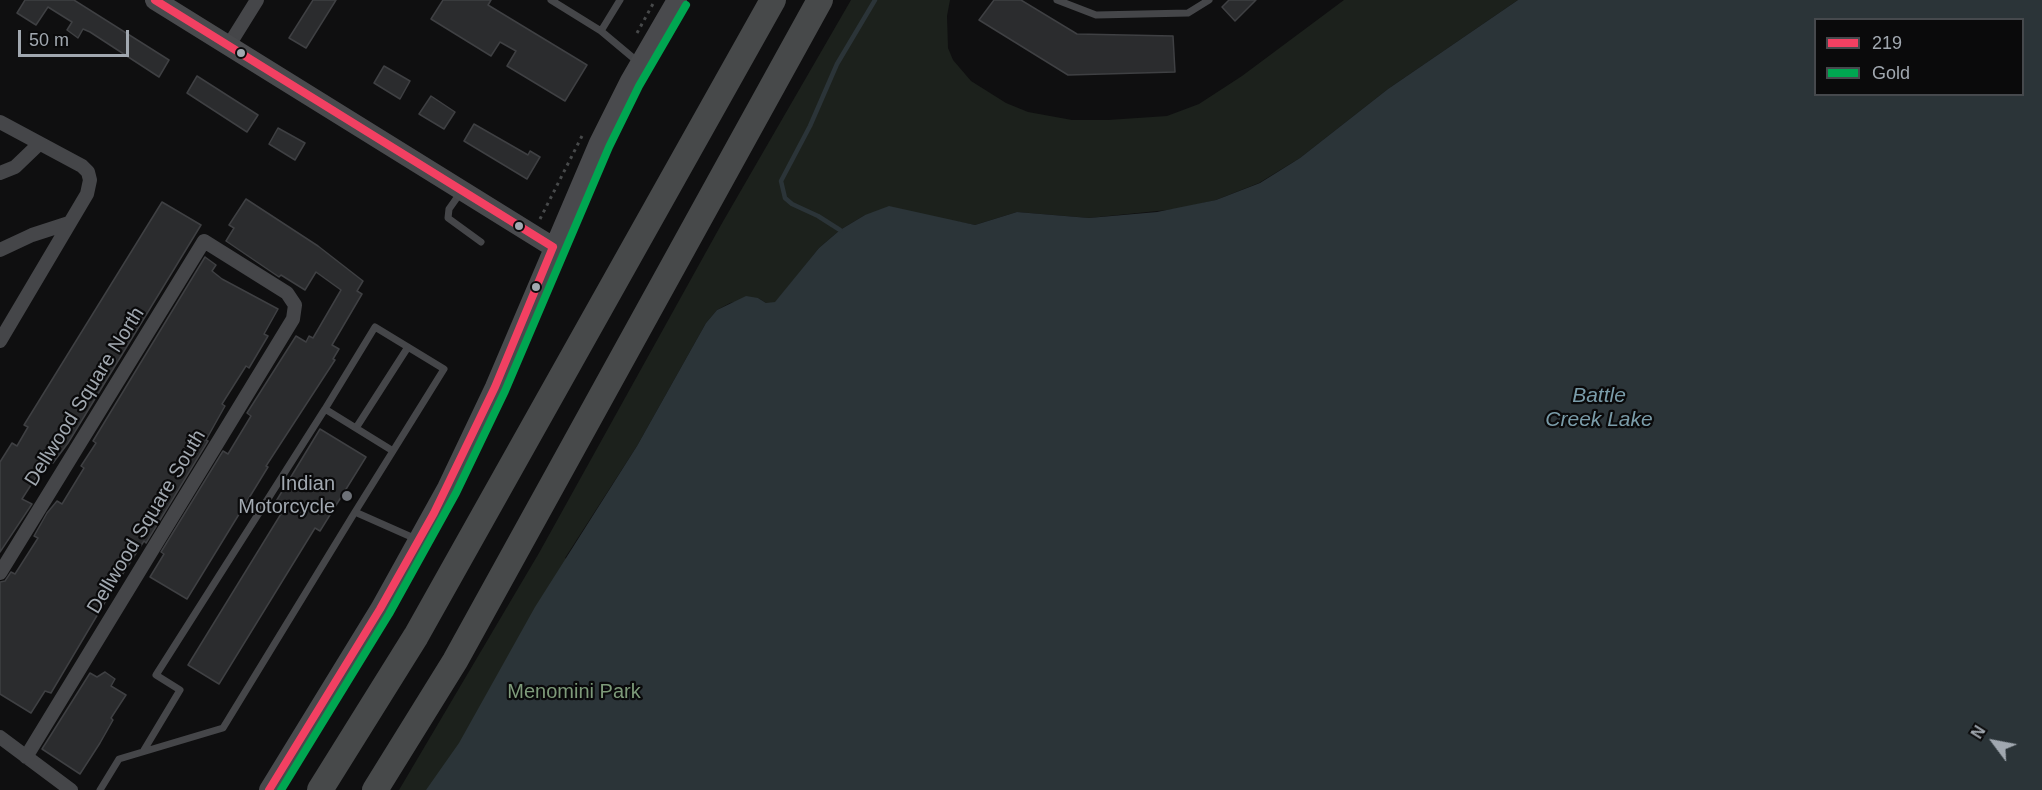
<!DOCTYPE html>
<style>
body{margin:0}
#map{position:relative;width:2042px;height:790px;overflow:hidden;background:#0f0f10;font-family:Arial,sans-serif}
canvas{display:block}
.legend{position:absolute;left:1814px;top:18px;width:210px;height:78px;box-sizing:border-box;background:#0a0a0b;border:2px solid #46494d;margin:0;padding:8px 10px;list-style:none;font-size:18px;color:#a1a8b0}
.legend li{display:flex;align-items:center;gap:12px;height:30px}
.legend b{width:30px;border:2px solid #46494d}
.north{position:absolute;left:1964px;top:712px;width:60px;height:60px;-webkit-text-stroke:4px #0a0a0b;paint-order:stroke;rotate:302deg;font-size:16px;font-weight:700;line-height:24px;text-align:center;color:#a1a8b0}
.north::after{content:'';display:block;margin:auto;width:21px;height:27px;background:#a1a8b0;clip-path:polygon(50% 0,100% 100%,50% 72%,0 100%)}
.scale{position:absolute;left:18px;top:30px;width:111px;height:27px;box-sizing:border-box;border:3px solid #a1a8b0;border-top:0;padding-left:8px;font-size:18px;line-height:21px;white-space:nowrap;color:#a1a8b0;-webkit-text-stroke:4px #0a0a0b;paint-order:stroke}
</style>
<div id="map">
<canvas width="2042" height="790"></canvas>
<ul class="legend">
<li><b style="height:8px;background:#f24062"></b>219</li>
<li><b style="height:8px;background:#00a651"></b>Gold</li>
</ul>
<div class="north">N</div>
<div class="scale">50 m</div>
</div>
<script>
const ctx = document.querySelector('canvas').getContext('2d');
ctx.lineJoin = 'round';
function fill(path, color) { ctx.fillStyle = color; ctx.fill(path, 'evenodd'); }
const toPath = rows => new Path2D(rows.map(r => 'M' + r).join(''));
function trace(path, color, width, dash) { ctx.strokeStyle = color; ctx.lineWidth = width; ctx.lineCap = dash ? 'butt' : 'round'; ctx.setLineDash(dash || []); ctx.stroke(path); }
function write(font, color, halo, rows, align = 'center') {
  ctx.font = font + ' Arial,sans-serif'; ctx.lineWidth = 4.5; ctx.setLineDash([]); ctx.textBaseline = 'middle'; ctx.strokeStyle = halo; ctx.fillStyle = color; for (const [text, x, y, turn = 0] of rows) {
    ctx.save(); ctx.translate(x, y); ctx.rotate((+turn || 0) * Math.PI / 180); ctx.textAlign = isNaN(turn) ? turn : align; if (halo) ctx.strokeText(text, 0, 0); ctx.fillText(text, 0, 0); ctx.restore();
  }
}
fill(toPath([
 [851,0,950,0,947,16,948,48,953,60,971,81,1006,103,1028,112,1072,120,1108,120,1167,116,1199,104,1242,76,1344,0,1518,0,1388,89,1300,158,1259,183,1216,200,1177,209,1089,218,1017,212,975,225,917,214,865,215,840,230,819,248,775,303,766,303,758,298,730,303,717,310,706,323,637,446,565,558,920,790,399,790,539,553,721,225]
]), '#1c211c');
fill(toPath([
 [1518,0,2042,0,2042,790,426,790,459,743,535,607,637,446,706,323,717,310,746,296,758,298,766,303,775,302,819,248,840,230,865,215,889,206,975,225,1017,212,1089,218,1157,212,1216,200,1260,183,1300,158,1388,89],
 [1816,20,2022,20,2022,94,1816,94]
]), '#2b3438');
trace(toPath([
 [840,230,818,216,792,204,785,198,781,181,810,126,837,64,875,0]
]), '#2b3438', 4.5);
const building = toPath([
 [25,0,74,0,169,60,159,77,90,32,83,29,78,38,67,30,72,22,48,7,36,25,17,13,25,0],
 [313,0,336,0,306,48,289,38,313,0],
 [443,0,491,0,488,5,587,65,565,101,507,66,516,51,500,42,491,56,431,19,443,0],
 [994,0,1021,0,1077,34,1173,36,1175,72,1068,75,979,20,994,0],
 [1229,0,1256,0,1235,21,1222,7,1229,0],
 [384,66,410,81,400,99,374,83,384,66],
 [197,76,258,115,247,132,187,93,197,76],
 [431,96,455,112,444,129,419,114,431,96],
 [474,124,528,155,530,151,540,157,527,179,464,141,474,124],
 [278,128,305,143,295,160,269,144,278,128],
 [246,199,318,246,363,281,357,291,362,294,332,345,339,349,333,359,335,360,266,466,268,467,187,599,150,577,164,554,161,552,223,451,228,454,251,416,247,413,296,336,306,342,309,336,313,338,341,290,316,272,305,290,281,275,279,277,226,241,234,228,229,225,246,199],
 [162,202,201,225,68,443,53,463,47,460,22,499,32,504,0,552,0,462,12,443,17,446,28,427,24,425,162,202],
 [205,257,216,265,212,271,222,279,278,309,264,334,268,336,249,368,246,366,222,404,225,406,206,440,208,441,146,543,144,541,111,592,51,693,45,691,31,713,0,694,0,582,5,581,11,572,15,574,38,538,34,536,47,513,57,501,62,504,84,468,81,466,96,443,93,441,205,257],
 [320,429,366,457,320,531,315,528,219,684,188,665,284,509,275,503,320,429],
 [105,672,115,679,111,686,126,695,111,718,113,720,100,743,80,774,42,749,90,673,97,677,105,672]
]);
fill(building, '#2b2c2e');
trace(building, '#3f4043', 1.5);
trace(toPath([
 [637,33,654,2],
 [540,219,582,136]
]), '#47494a', 3, [3, 4.5]);
trace(toPath([
 [551,0,601,31,638,62],
 [1057,0,1096,15,1188,13,1209,0],
 [601,31,620,0],
 [461,192,449,209,448,218,481,242],
 [325,409,375,327,444,369,393,451],
 [356,428,408,347],
 [144,750,180,690,156,675,325,409,393,451,355,512],
 [100,790,119,759,223,728,355,512,416,539]
]), '#454649', 7);
trace(toPath([
 [229,45,257,0],
 [0,122,82,166,88,172,90,180,87,194,0,341],
 [0,173,15,167,39,144],
 [0,250,32,235,69,223],
 [0,573,204,241,287,293,295,305,293,319,26,757],
 [0,737,71,790]
]), '#454649', 14);
trace(toPath([
 [155,0,553,247],
 [269,790,380,609,447,488,495,387,599,143,630,81,677,0]
]), '#494a4d', 20);
trace(toPath([
 [320,790,416,636,773,0],
 [375,790,455,661,820,0]
]), '#47494a', 26);
trace(toPath([
 [155,0,553,247],
 [269,790,380,609,434,513,495,387,553,247]
]), '#f24062', 8);
trace(toPath([
 [281,790,389,614,456,493,505,391,609,147,639,86,686,5]
]), '#00a651', 8);
for (const [x, y, r, color] of [
 [241,53,5,"#a1a8b0"],
 [519,226,5,"#a1a8b0"],
 [536,287,5,"#a1a8b0"],
 [347,496,6,"#6e7278"]
]) { const dot = new Path2D(); dot.arc(x, y, r, 0, 2 * Math.PI); ctx.fillStyle = color; ctx.fill(dot); trace(dot, '#0a0a0b', 2); }
write('20px', '#a1a8b0', '#0a0a0b', [
 ["Dellwood Square North",85,397,-58],
 ["Dellwood Square South",147,522,-59]
]);
write('20px', '#a1a8b0', '#0a0a0b', [
 ["Indian",335,484],
 ["Motorcycle",335,507]
], 'right');
write('20px', '#7d9a79', '#0a0a0b', [
 ["Menomini Park",574,692]
]);
write('italic 21px', '#7a9ca9', '#0a0a0b', [
 ["Battle",1599,396],
 ["Creek Lake",1599,420]
]);
</script>
